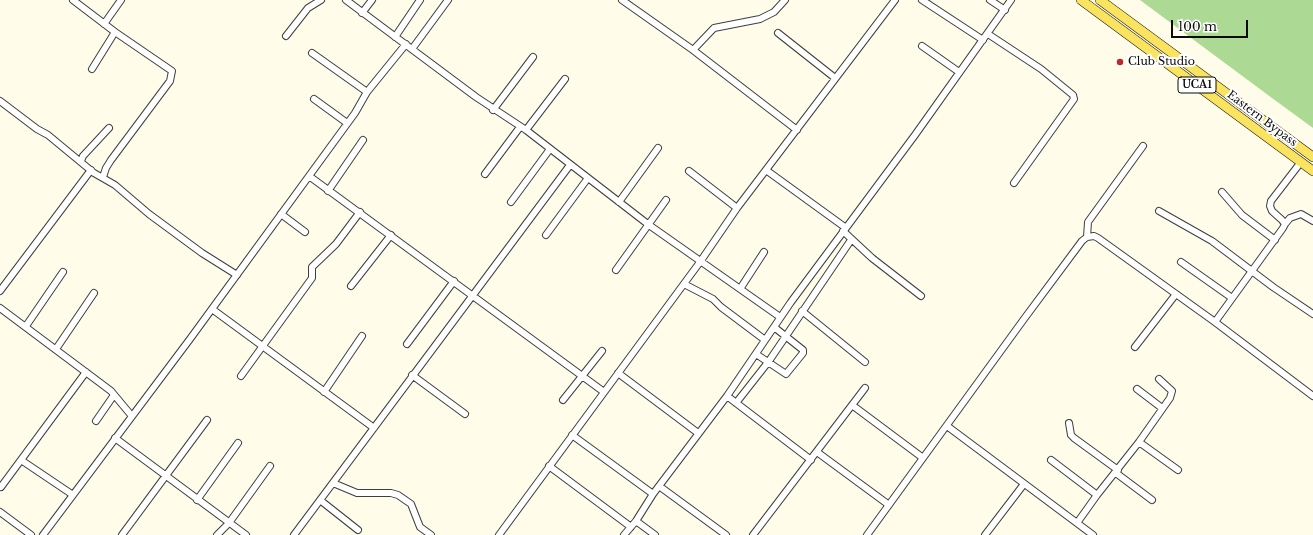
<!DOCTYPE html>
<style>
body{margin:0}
#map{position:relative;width:1313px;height:535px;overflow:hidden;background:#fffdea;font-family:"Libre Baskerville",serif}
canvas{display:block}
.scale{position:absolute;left:1171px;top:20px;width:77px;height:18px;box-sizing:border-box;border:2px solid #0b0b0b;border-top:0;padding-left:5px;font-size:12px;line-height:14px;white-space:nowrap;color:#0b0b0b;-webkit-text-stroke:3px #fff;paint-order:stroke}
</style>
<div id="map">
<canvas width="1313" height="535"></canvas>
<div class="scale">100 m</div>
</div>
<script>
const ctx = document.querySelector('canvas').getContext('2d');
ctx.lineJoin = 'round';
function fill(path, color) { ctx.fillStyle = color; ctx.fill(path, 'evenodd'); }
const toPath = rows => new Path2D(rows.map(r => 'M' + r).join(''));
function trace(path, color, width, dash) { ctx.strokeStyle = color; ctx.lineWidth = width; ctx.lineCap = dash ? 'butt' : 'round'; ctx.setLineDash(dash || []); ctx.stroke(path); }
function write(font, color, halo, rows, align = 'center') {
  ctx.font = font + ' "Libre Baskerville",serif'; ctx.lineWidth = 4; ctx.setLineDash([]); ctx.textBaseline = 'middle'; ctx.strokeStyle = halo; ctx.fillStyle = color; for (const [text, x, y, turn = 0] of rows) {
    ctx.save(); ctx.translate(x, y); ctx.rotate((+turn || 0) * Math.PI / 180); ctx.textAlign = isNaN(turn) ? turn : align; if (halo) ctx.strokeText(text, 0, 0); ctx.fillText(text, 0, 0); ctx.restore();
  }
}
fill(toPath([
 [1140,0,1313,0,1313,128,1272,98]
]), '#acd993');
const street = toPath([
 [73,0,115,32,92,69],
 [346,0,476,97,526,130,649,225,780,317],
 [622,0,693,50,797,130],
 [922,0,983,40],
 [990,0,1005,10],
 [362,13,372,0],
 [104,24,121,0],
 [778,33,835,78],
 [988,34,1041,69,1073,95,1074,99,1014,183],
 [286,36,308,8,321,0],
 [395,37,420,0],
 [922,46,959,72],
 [412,49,448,0],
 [693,50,714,28,760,19,774,12,785,0],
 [312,53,367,92],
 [314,99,347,123],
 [0,101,37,129,48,135,94,173,115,185,149,214,202,253,237,275],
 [493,110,533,57],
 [526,130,565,79],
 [81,161,83,156,109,128],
 [766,170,846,228],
 [689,171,737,208],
 [485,174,520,127],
 [309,176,604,392],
 [103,177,106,168,111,160,170,81,172,71,115,32],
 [328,191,363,140],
 [1222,192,1242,215,1275,240],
 [511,202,550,149],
 [619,202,658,148],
 [1159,211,1212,241,1273,287,1313,314],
 [281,214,305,232],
 [1285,224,1290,218,1301,214,1313,221],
 [843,231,872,258,921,296],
 [546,235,588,178],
 [1087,237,1088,222,1093,215,1143,146],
 [1181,262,1232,298],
 [616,270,666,200],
 [684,284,713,299,721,307,765,340],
 [351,286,391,235],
 [740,289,764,252],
 [0,291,91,170],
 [0,308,99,382,111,391,131,415],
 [212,309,374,428],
 [802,311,865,362],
 [1215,322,1283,228,1285,224,1282,220,1272,211,1270,206,1271,201,1301,162],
 [26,326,63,272],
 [407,344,454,281],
 [1135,347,1176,294],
 [56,349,94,293],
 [756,354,786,374,803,353,803,350,774,327],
 [618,373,698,433],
 [412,375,465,414],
 [241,376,312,278,312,267,336,244,360,212],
 [1137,389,1162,408],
 [324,392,362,336],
 [727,396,811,460],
 [563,400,602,351],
 [736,403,769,361,851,240],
 [852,405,923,458],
 [96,421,114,395],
 [1069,423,1071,435,1074,438,1118,470],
 [947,426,1093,535],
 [572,435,653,494],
 [115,438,246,535],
 [1139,442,1178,470],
 [817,452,889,505],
 [21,460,73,495],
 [1051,460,1097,495],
 [549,466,631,527],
 [1116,473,1152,500],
 [333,483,357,493,391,493,398,495,411,504,420,527,431,535],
 [659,486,726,535],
 [1,487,86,372],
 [197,500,238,443],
 [320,500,358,530],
 [0,512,31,535],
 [636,521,655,535],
 [1077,523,1097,495,1139,442,1170,398,1172,391,1159,379],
 [43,535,190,339,355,113,367,92,406,44],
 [122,535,207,420],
 [217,535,229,523,270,466],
 [294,535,570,165],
 [499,535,700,262,737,208,895,0],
 [624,535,636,521,653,494,727,396,791,302,915,135,1011,0],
 [753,535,865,388],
 [867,535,1024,319,1082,241,1087,237,1094,236,1098,238,1215,322,1313,396],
 [985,535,1024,484]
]);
const primary = toPath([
 [1081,0,1313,171],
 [1100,0,1313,157]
]);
trace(street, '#3e3e3e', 8);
trace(primary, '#1c1c1c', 10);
trace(street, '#fff', 6);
trace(primary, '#f9e35f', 9);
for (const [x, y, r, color] of [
 [1120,62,4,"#bb2b24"]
]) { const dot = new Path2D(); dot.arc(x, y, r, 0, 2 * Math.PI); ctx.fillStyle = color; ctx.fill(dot); trace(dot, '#fff', 1.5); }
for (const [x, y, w] of [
 [1197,85,38]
]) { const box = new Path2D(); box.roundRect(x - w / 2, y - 8, w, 16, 3); ctx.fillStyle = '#fff'; ctx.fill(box); trace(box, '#0b0b0b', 1); }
write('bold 10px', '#0b0b0b', null, [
 ["UCA1",1197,85]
]);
write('11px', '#0b0b0b', '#fff', [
 ["Club Studio",1128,62]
], 'left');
write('11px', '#0b0b0b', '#fff', [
 ["Eastern Bypass",1262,119,37]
]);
</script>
